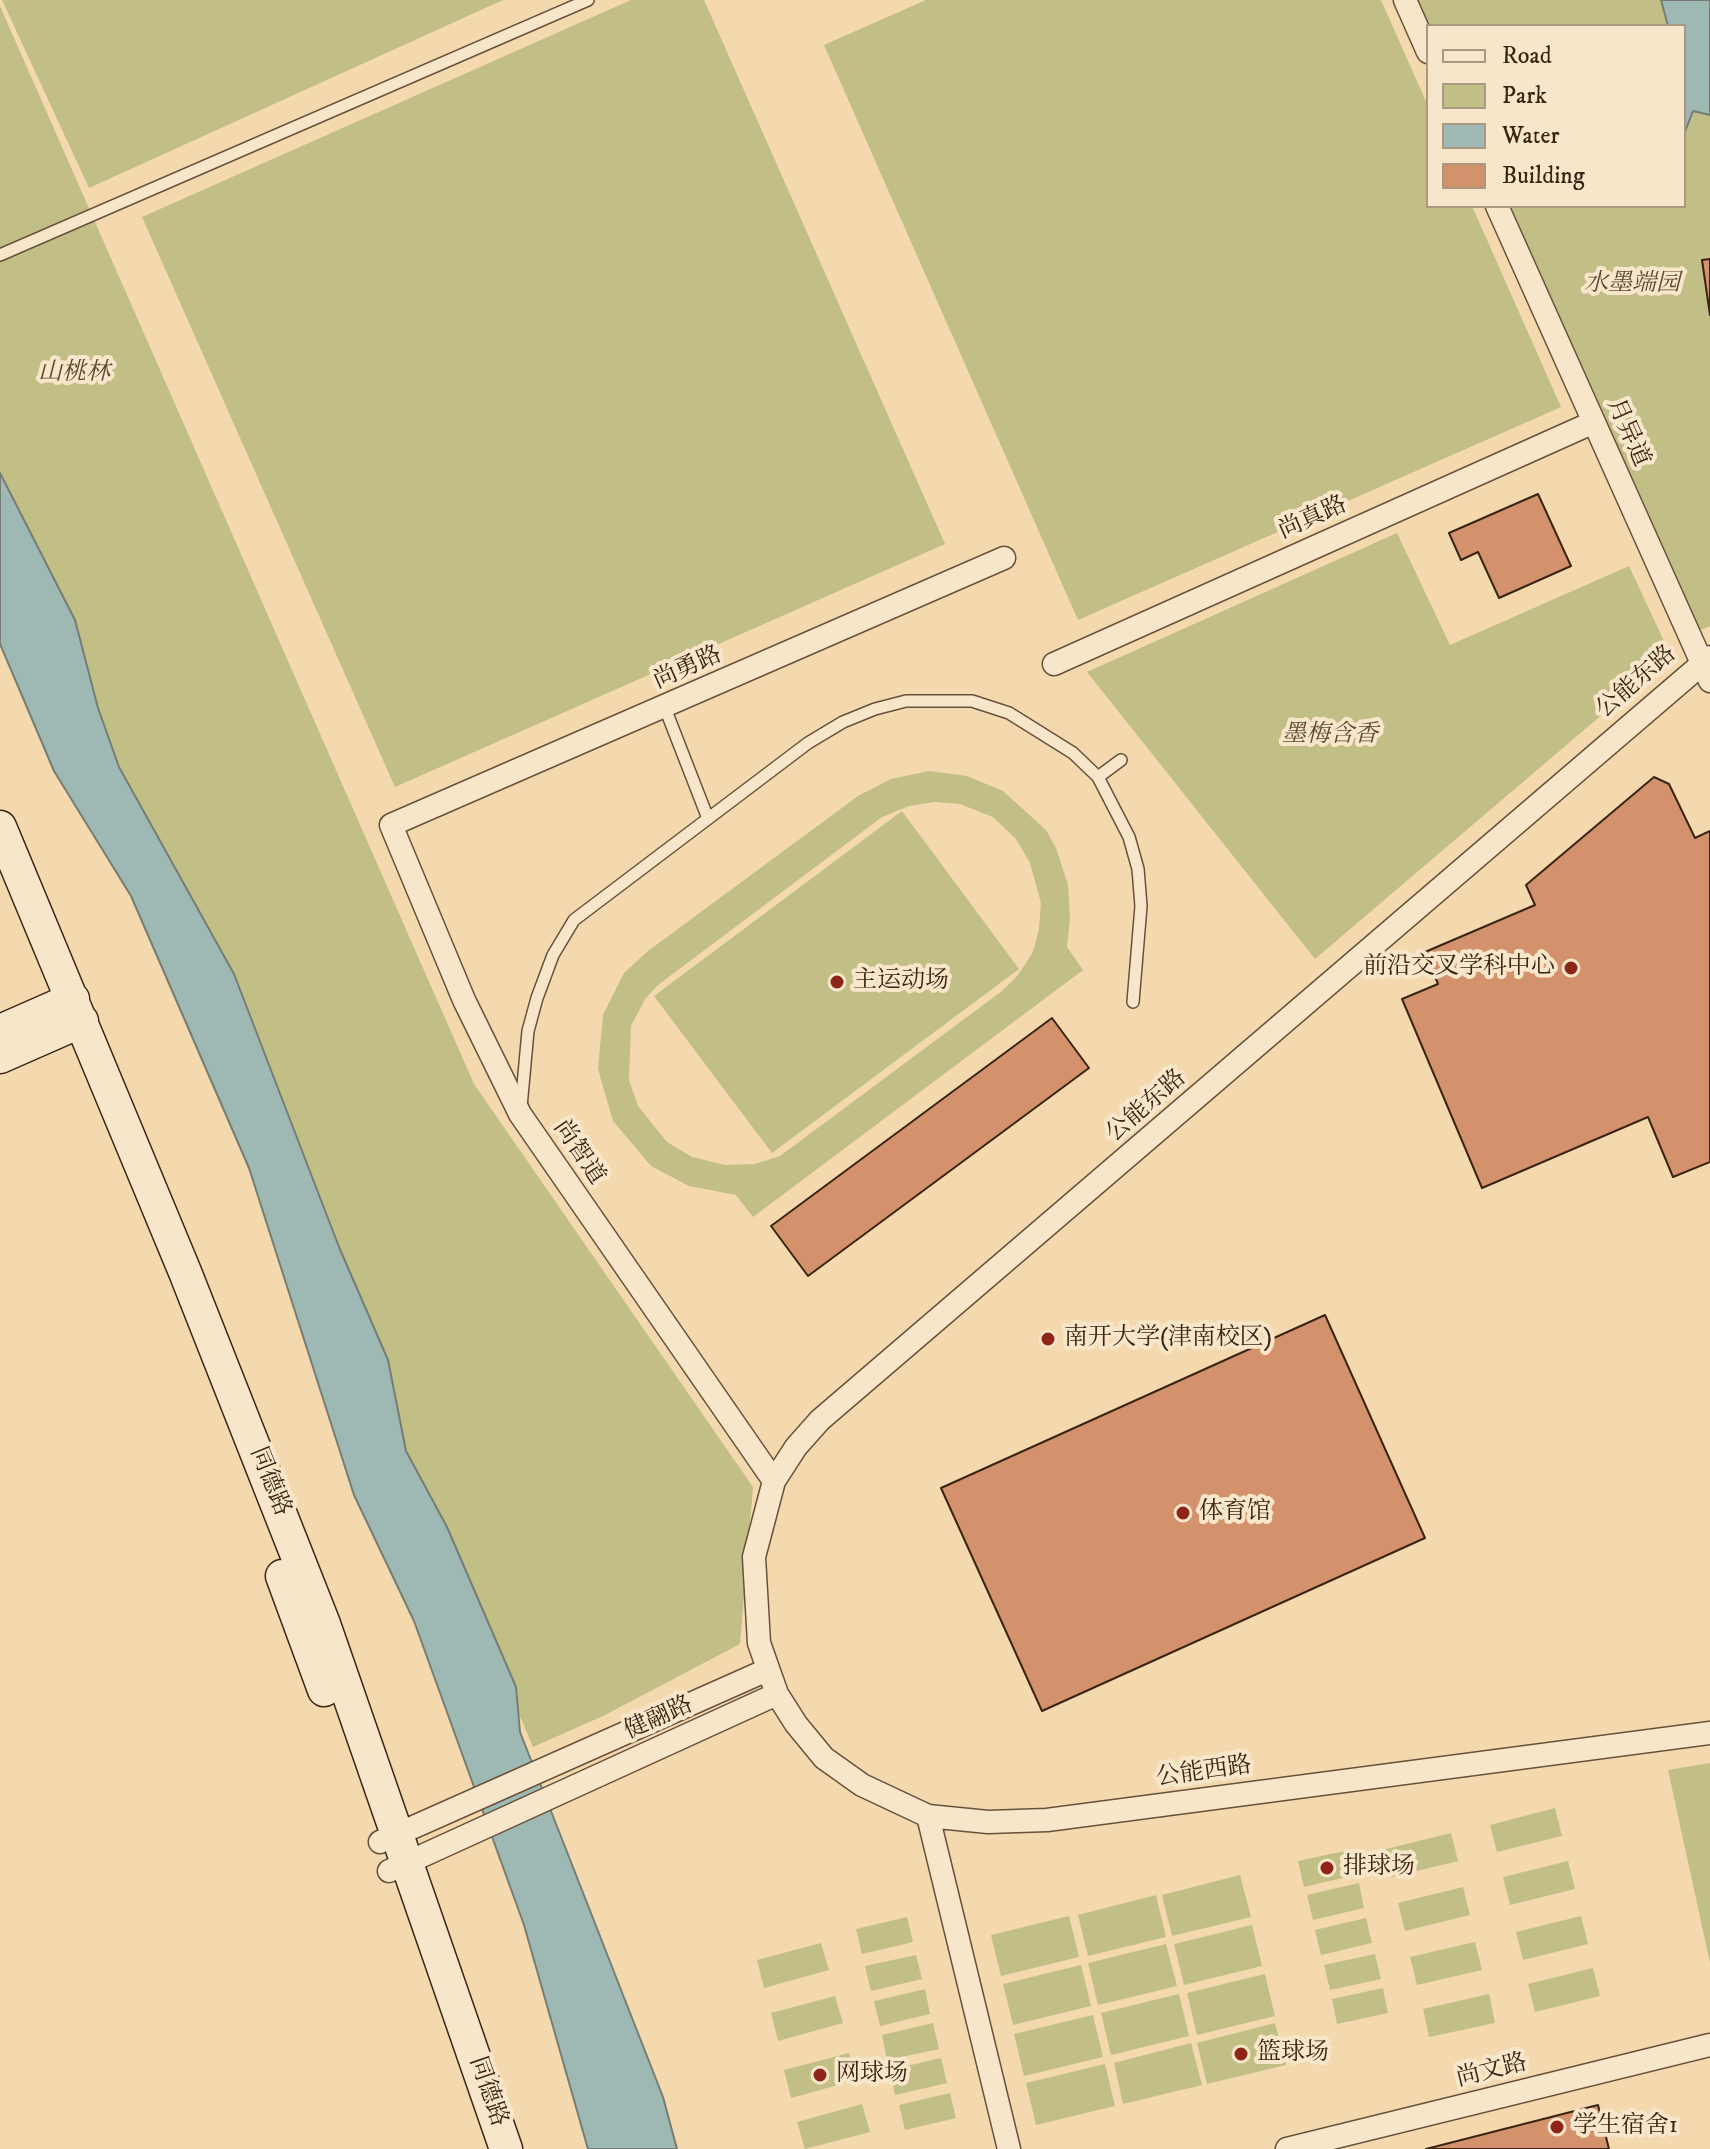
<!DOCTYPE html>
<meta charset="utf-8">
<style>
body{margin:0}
#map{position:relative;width:1710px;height:2149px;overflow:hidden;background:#f4d9af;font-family:"IM FELL DW Pica",serif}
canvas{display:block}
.legend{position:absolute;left:1426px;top:24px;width:260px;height:184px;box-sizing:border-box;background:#f8e6cb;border:2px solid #ac9881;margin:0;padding:10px 14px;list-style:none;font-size:24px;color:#3a2413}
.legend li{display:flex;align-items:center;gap:16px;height:40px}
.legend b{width:40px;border:2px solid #ac9881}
</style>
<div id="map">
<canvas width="1710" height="2149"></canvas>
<ul class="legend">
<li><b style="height:10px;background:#f8e6cb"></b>Road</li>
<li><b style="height:22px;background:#c1be86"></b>Park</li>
<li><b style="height:22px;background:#9eb9b3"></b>Water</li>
<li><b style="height:22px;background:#d3926b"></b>Building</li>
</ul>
</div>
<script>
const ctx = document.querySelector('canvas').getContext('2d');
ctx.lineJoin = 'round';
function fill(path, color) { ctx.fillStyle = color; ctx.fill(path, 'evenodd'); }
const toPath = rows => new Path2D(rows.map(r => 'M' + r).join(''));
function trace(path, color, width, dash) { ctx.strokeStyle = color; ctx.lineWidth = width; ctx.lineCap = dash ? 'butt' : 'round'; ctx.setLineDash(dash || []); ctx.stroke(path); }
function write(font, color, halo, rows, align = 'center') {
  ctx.font = font + ' "IM FELL DW Pica","Noto Serif SC",serif'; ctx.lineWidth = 8; ctx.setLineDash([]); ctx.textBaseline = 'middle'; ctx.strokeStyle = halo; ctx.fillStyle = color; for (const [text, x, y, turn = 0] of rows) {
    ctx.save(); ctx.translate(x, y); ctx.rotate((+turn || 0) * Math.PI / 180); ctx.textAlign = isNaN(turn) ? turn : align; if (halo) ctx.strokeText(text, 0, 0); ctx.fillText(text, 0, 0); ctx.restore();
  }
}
fill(toPath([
 [2,0,503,0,89,188],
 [631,0,704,0,945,544,395,787,142,217],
 [926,0,1381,0,1428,106,1428,206,1472,206,1561,407,1078,620,824,45],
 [1418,0,1710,0,1710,626,1698,631,1509,206,1684,206,1684,26,1429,26],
 [0,6,474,1084,753,1487,740,1644,603,1716,533,1747,0,495],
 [1397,533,1450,645,1629,566,1671,656,1315,959,1087,672],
 [929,771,967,776,1003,791,1046,830,1056,848,1068,885,1070,919,1067,947,1083,970,753,1217,736,1195,689,1186,651,1166,613,1121,598,1069,603,1015,624,973,648,951,858,796,891,779],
 [935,802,960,804,993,817,1016,839,1030,863,1041,903,1039,929,1033,952,1018,975,1002,991,780,1156,755,1164,725,1165,692,1157,667,1142,638,1106,629,1080,631,1026,645,999,658,985,882,817,909,806],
 [902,811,1019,969,772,1153,654,996],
 [1710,1763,1710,1963,1668,1770],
 [1555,1808,1562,1836,1497,1852,1490,1825],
 [1451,1833,1458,1861,1392,1877,1386,1849],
 [1349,1850,1355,1875,1304,1887,1298,1861],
 [1568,1861,1575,1889,1510,1905,1503,1877],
 [1240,1875,1251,1917,1172,1936,1162,1895],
 [1359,1883,1364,1908,1313,1920,1307,1895],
 [1463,1887,1470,1915,1405,1931,1398,1903],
 [1156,1895,1166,1937,1088,1956,1078,1915],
 [1069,1916,1079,1957,1001,1976,991,1935],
 [1581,1916,1588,1944,1523,1960,1516,1932],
 [907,1917,913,1942,862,1954,856,1929],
 [1366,1918,1372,1943,1321,1955,1315,1930],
 [1252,1925,1262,1966,1184,1985,1174,1944],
 [1475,1942,1482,1970,1417,1985,1410,1957],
 [821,1943,829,1970,764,1988,757,1960],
 [1166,1944,1177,1986,1098,2005,1088,1963],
 [1375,1954,1381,1979,1330,1990,1324,1965],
 [916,1955,922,1979,871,1991,865,1966],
 [1081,1965,1091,2006,1013,2025,1003,1984],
 [1593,1968,1600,1996,1535,2012,1528,1984],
 [1265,1974,1275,2016,1197,2035,1187,1993],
 [1383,1988,1388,2013,1337,2024,1332,1999],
 [925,1989,930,2014,880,2026,874,2001],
 [1179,1994,1189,2036,1111,2055,1101,2013],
 [1489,1994,1495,2023,1429,2037,1423,2009],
 [835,1996,843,2023,778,2041,771,2013],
 [1093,2015,1103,2057,1024,2076,1014,2034],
 [933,2023,939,2049,887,2060,882,2035],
 [1275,2023,1286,2065,1207,2084,1197,2043],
 [1191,2043,1202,2085,1123,2104,1114,2063],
 [849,2053,856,2080,791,2098,784,2070],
 [941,2058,947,2083,895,2095,890,2070],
 [1105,2064,1115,2106,1036,2125,1026,2083],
 [950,2093,956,2118,905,2130,899,2105],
 [862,2104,870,2132,805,2149,797,2122]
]), '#c1be86');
const water = toPath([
 [1661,0,1710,0,1710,115,1693,111,1684,134,1684,26,1668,26,1661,0],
 [0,473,75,620,98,708,119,767,234,974,339,1247,388,1360,406,1451,447,1527,516,1687,520,1732,663,2097,677,2149,588,2149,524,1925,414,1621,354,1495,249,1168,131,896,54,771,0,644,0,473]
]);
fill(water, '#9eb9b3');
trace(water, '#767d73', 2);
const building = toPath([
 [1710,259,1710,315,1702,260,1710,259],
 [1538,494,1571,566,1499,598,1478,552,1461,560,1449,533,1538,494],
 [1654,777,1669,784,1695,838,1710,831,1710,1162,1673,1177,1648,1117,1482,1188,1402,999,1438,984,1425,952,1535,905,1526,885,1654,777],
 [1052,1018,1089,1068,808,1276,771,1226,1052,1018],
 [1325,1315,1425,1538,1042,1711,941,1488,1325,1315],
 [1598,2105,1609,2149,1426,2149,1598,2105]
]);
fill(building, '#d3926b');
trace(building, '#3a2413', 2);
const lane = toPath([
 [0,255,588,0],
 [665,708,707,816],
 [1098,777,1121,760],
 [521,1107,528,1031,537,998,553,955,574,920,808,743,843,722,875,709,906,701,972,701,1009,713,1073,753,1098,777,1129,837,1138,869,1141,906,1133,1002]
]);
const street = toPath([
 [1405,0,1428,52],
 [1497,206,1710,681],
 [1710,657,820,1420,796,1447,774,1481,754,1557,759,1643,777,1694,796,1724,824,1758,862,1785,928,1816,988,1822,1047,1820,1710,1733],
 [1054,664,1594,422],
 [774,1481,520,1114,464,1000,391,825,1004,558],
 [928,1816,1009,2149],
 [380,1842,767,1670],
 [389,1871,777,1694],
 [1287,2149,1710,2045]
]);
const secondary = toPath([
 [0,827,185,1272,324,1624,506,2149],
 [0,1031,73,999],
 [0,1057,82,1021],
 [282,1576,324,1690]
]);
trace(lane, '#68513a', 14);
trace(street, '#68513a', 25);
trace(secondary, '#3a2413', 35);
trace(lane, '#f8e6cb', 11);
trace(street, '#f8e6cb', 22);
trace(secondary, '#f8e6cb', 32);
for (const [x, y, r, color] of [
 [1571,968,8,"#8f2418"],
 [837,982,8,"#8f2418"],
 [1048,1339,8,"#8f2418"],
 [1183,1513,8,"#8f2418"],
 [1327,1868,8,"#8f2418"],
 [1241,2054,8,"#8f2418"],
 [820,2075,8,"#8f2418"],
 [1557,2127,8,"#8f2418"]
]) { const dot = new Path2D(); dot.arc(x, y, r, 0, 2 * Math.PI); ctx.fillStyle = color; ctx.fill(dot); trace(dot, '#f8e6cb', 3); }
write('italic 24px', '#5c4a30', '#f8e6cb', [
 ["水墨端园",1632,285],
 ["山桃林",74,374],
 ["墨梅含香",1330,736]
]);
write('24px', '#3a2413', '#f8e6cb', [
 ["月异道",1627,433,66],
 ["尚真路",1313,519,-24],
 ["尚勇路",688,669,-24],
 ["公能东路",1637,683,-41],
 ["公能东路",1147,1107,-41],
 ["尚智道",578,1153,56],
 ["同德路",269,1482,68],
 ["健翮路",659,1719,-24],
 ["公能西路",1204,1773,-8],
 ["尚文路",1492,2072,-14],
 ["同德路",487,2092,71]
]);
write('24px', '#3a2413', '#f8e6cb', [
 ["前沿交叉学科中心",1555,968,"right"],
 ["主运动场",853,982],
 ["南开大学(津南校区)",1064,1339],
 ["体育馆",1199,1513],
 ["排球场",1343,1868],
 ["篮球场",1257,2054],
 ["网球场",836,2075],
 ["学生宿舍1",1573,2127]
], 'left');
</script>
